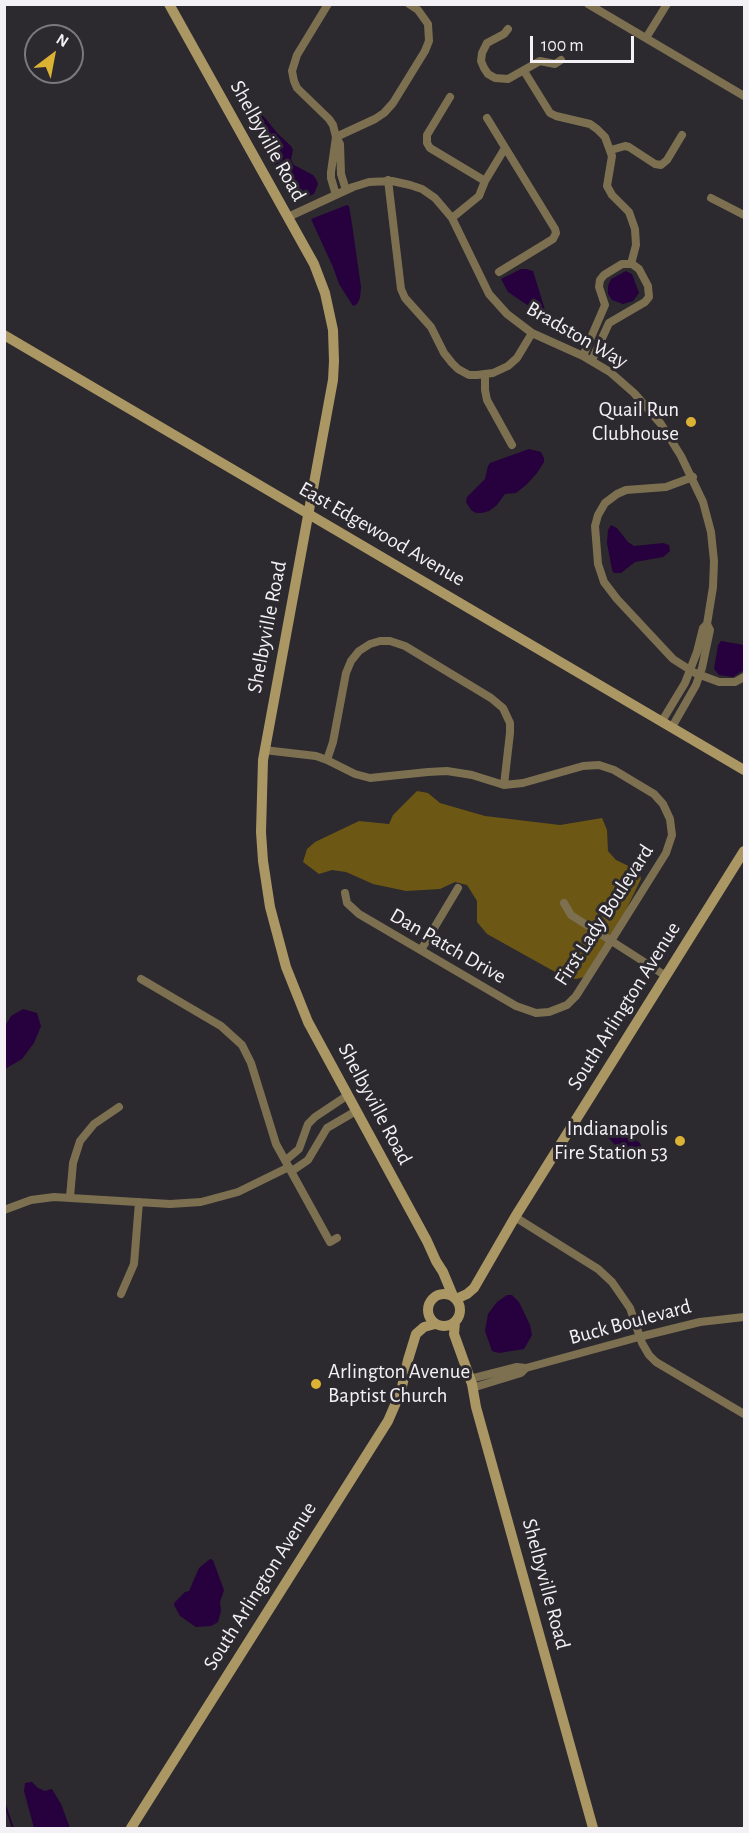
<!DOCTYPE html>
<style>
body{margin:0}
#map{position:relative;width:749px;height:1833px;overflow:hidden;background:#2c292f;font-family:"Alegreya Sans",sans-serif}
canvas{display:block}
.frame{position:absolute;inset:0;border:6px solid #f3f1f5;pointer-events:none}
.north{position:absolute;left:24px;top:24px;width:60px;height:60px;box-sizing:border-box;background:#2c292f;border:2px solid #7c797e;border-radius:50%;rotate:32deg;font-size:16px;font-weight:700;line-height:24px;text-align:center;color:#f3f1f5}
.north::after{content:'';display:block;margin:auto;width:21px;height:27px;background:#dbb233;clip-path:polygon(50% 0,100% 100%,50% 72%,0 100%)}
.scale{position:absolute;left:530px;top:36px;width:104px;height:27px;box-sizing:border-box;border:3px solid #f3f1f5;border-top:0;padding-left:8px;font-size:18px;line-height:21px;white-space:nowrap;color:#f3f1f5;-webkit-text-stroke:4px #2c292f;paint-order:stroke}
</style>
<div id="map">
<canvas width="749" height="1833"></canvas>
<div class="frame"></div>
<div class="north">N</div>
<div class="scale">100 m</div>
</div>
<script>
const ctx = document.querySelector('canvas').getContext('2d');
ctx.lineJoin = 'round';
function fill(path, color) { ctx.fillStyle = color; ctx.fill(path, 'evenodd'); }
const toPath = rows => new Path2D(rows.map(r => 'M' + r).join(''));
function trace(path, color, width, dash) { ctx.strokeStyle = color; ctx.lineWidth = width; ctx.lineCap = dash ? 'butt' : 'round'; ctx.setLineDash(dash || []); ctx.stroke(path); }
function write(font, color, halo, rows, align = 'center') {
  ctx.font = font + ' "Alegreya Sans",sans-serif'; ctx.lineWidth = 6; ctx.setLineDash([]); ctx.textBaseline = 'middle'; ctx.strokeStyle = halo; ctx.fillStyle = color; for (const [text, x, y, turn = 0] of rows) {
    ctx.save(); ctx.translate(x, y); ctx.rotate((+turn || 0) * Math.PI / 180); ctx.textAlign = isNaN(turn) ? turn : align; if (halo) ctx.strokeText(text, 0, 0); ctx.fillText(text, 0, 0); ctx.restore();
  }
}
fill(toPath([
 [417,791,428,793,440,803,485,816,560,825,602,818,607,830,608,851,616,860,639,871,641,879,611,941,589,976,576,979,566,978,487,934,477,922,477,901,467,885,455,882,440,889,406,891,373,884,346,872,332,870,319,874,303,862,307,849,315,842,359,821,389,824,393,815]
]), '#6c5715');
fill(toPath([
 [257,113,261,114,265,118,278,134,291,146,293,150,291,160,294,165,313,175,316,179,318,184,314,194,305,198,300,197,295,195,287,186,266,147,252,125,253,115],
 [347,205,349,206,352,224,361,287,360,298,357,304,353,306,339,284,333,267,311,219],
 [521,269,526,269,533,271,545,310,542,315,508,292,501,279],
 [626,271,632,274,639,293,633,301,623,304,612,300,608,294,608,286,611,279],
 [529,449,541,452,544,458,544,462,537,473,526,485,516,493,505,494,497,505,489,511,482,513,476,513,471,510,466,502,467,497,485,479,488,466,490,463],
 [611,525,617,528,628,542,634,546,663,543,669,545,670,551,663,557,635,562,621,573,614,573,612,570,607,543,608,530],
 [721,641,744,645,744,670,733,677,719,675,714,669,718,645],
 [23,1009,37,1013,41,1026,34,1043,22,1059,5,1069,5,1026,11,1016],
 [608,1126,614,1126,640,1143,642,1148,640,1152,636,1156,627,1153,618,1148,603,1132],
 [507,1295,512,1295,519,1302,530,1325,532,1335,524,1349,499,1353,492,1351,485,1331,488,1314,497,1302],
 [210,1559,213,1560,224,1590,220,1602,221,1611,218,1622,211,1626,196,1627,180,1616,174,1605,175,1602,185,1592,189,1591,199,1568],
 [32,1782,38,1788,45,1791,52,1789,61,1804,70,1828,34,1828,24,1791,25,1783]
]), '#27013d');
trace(toPath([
 [4,1802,13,1828]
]), '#27013d', 2);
trace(toPath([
 [328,4,297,55,292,71,294,81,297,88,329,119,333,125,336,137,375,119,384,113,393,103,425,51,429,41,428,24,418,10,409,4],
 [588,4,744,96],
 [508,29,504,34,487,43,482,53,481,61,484,68,488,74,495,78,508,79,540,61,555,64,561,60],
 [646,38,667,4],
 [524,71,550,113,556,116,590,124,597,129,605,137,612,156,607,186,612,195,629,212,635,229,636,245,631,264],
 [450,97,427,135,427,143,430,148,485,181],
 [487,118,555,229,556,233,553,239,499,272],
 [611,150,625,146,629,147,655,164,661,165,667,160,682,135],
 [388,180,401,289,405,298,431,327,444,353,452,363,458,369,469,375,477,375,493,373,508,366,517,358,532,333],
 [336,195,331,178,331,172,336,137,340,144,341,174,346,190],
 [711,198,744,215],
 [288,217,353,187,369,182,392,181,410,185,422,189,435,198,452,218,489,294,507,314,532,333,583,356,610,372,634,393,661,424,681,456,703,502,711,532,714,561,713,587,707,624,703,628,697,652,685,683,662,721],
 [452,218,479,196,485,181,505,148],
 [583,356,605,305,599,287,600,280,604,275,622,264,632,264,639,269,648,286,649,297,645,302,609,323,592,360],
 [485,375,485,390,487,400,512,445],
 [693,477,666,487,626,490,617,494,605,503,598,515,595,526,598,564,604,582,617,599,673,659,695,673,719,682,735,682,744,677],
 [672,727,696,685,702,668,710,630,707,624],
 [264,750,316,756,327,760,355,774,370,778,428,772,447,771,472,775,504,785,523,783,583,766,599,765,614,770,654,794,663,804,670,819,672,835,666,853,611,941,576,996,567,1005,549,1012,536,1013,516,1006,359,914,347,903,345,893],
 [327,760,333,742,346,673,351,661,359,651,370,644,380,641,390,641,405,646,491,698,503,708,510,723,510,733,504,785],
 [564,903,571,915,666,976],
 [421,950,458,888],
 [141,979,221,1026,242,1045,251,1063,276,1144,330,1242,337,1238],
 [286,1160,299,1149,308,1124,315,1117,348,1095],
 [292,1171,308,1160,327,1128,356,1111],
 [70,1197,73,1163,80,1141,94,1124,119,1107],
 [4,1210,31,1200,54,1197,170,1204,201,1202,238,1192,289,1167],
 [515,1217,598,1269,612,1282,630,1308,642,1343,649,1355,656,1362,744,1414],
 [121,1294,134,1264,139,1202],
 [526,1368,639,1337,700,1322,744,1317],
 [470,1379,517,1367,526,1368,521,1373,472,1388]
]), '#7c7051', 8);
trace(toPath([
 [169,4,314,264,325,293,333,330,334,361,333,380,263,760,261,832,263,861,270,907,286,967,308,1022,427,1241,436,1261,443,1272,453,1296],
 [4,335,744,770],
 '428 1310a16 16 0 1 1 32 0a16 16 0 1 1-32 0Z',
 [456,1299,467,1294,474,1288,515,1217,744,851],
 [455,1322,454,1334,472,1384,476,1407,593,1828],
 [131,1828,388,1421,401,1391,408,1360,416,1334,424,1327,435,1324]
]), '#aa9764', 10);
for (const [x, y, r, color] of [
 [691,422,6,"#dbb233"],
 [680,1141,6,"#dbb233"],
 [316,1384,6,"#dbb233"]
]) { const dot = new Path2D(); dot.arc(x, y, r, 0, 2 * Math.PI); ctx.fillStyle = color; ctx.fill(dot); trace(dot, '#2c292f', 2); }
write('21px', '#f3f1f5', '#2c292f', [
 ["Shelbyville Road",268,141,61],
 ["Bradston Way",577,335,30],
 ["East Edgewood Avenue",382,534,30],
 ["Shelbyville Road",267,627,-79],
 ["First Lady Boulevard",604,915,-57],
 ["Dan Patch Drive",448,946,30],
 ["South Arlington Avenue",624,1006,-58],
 ["Shelbyville Road",375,1104,62],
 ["Buck Boulevard",630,1322,-15],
 ["Shelbyville Road",546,1584,75],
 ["South Arlington Avenue",260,1586,-58]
]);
write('21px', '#f3f1f5', '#2c292f', [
 ["Quail Run",679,410],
 ["Clubhouse",679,434],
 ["Indianapolis",668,1129],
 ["Fire Station 53",668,1153],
 ["Arlington Avenue",328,1372,"left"],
 ["Baptist Church",328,1396,"left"]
], 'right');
</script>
